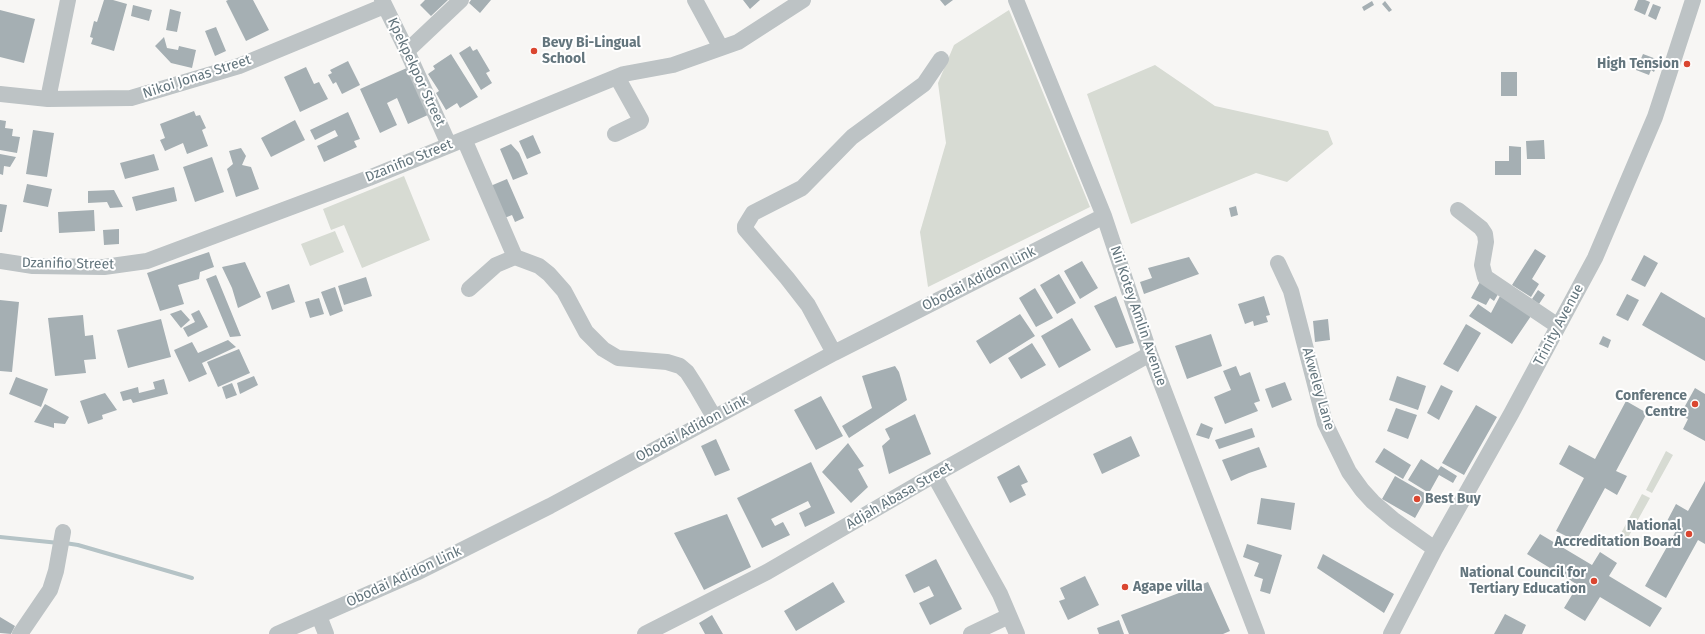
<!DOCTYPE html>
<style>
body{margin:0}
canvas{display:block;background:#f7f6f4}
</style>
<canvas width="1705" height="634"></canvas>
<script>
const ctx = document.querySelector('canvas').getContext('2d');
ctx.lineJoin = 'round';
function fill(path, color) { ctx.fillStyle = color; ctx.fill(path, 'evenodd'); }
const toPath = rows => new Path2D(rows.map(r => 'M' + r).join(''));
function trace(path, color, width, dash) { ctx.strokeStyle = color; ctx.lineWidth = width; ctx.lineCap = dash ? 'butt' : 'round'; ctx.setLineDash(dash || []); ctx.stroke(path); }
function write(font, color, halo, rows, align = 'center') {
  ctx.font = font + ' "Fira Sans",sans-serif'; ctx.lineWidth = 4; ctx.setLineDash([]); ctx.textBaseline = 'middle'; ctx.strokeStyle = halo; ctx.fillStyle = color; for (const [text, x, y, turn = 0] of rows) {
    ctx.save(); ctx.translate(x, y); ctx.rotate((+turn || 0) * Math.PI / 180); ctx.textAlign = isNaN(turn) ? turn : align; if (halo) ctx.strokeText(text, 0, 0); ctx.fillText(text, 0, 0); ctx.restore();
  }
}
fill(toPath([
 [1009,10,1090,207,928,287,920,232,946,143,938,83,954,45],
 [1155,65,1215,106,1328,131,1333,144,1287,182,1256,173,1131,224,1087,94],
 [404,176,430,240,362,268,344,225,331,230,323,209],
 [335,231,344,252,310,266,301,244],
 [1666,451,1673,455,1652,493,1646,490],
 [1642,494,1650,498,1625,543,1618,539]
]), '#d7dbd3');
trace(toPath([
 [0,537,59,543],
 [65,543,78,545,192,578]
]), '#b5c3c6', 4);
fill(toPath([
 [104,0,113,0,127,4,114,51,91,44,93,38,90,37,94,21,97,22],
 [228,0,253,0,269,30,246,41,226,1],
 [425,0,448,0,431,16,420,5],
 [471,0,491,0,480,13,469,3],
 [743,0,760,0,750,9],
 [940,0,953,0,945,6],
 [1638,0,1645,0,1650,2,1645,15,1634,10],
 [1372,1,1374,5,1364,11,1362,7],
 [1385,1,1392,10,1389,12,1382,4],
 [1653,4,1661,7,1656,20,1648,16],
 [133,5,152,10,149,21,131,16],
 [170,9,181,12,177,32,166,30],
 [0,10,35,19,24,63,0,57],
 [216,27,226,51,215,56,205,31],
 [164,37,167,48,178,50,179,46,196,50,192,68,171,63,155,46],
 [470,46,473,51,477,49,490,71,486,73,492,83,481,90,459,53],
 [451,54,478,97,460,108,457,103,446,110,436,93,439,91,428,74,435,69,433,66],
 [1643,54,1659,60,1654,72,1651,70,1649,75,1636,70],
 [348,61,360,85,342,94,336,82,333,84,328,75,332,73,330,70],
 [306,67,314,84,319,82,328,99,300,112,284,77],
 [409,67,430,114,408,124,397,98,387,103,397,125,380,133,360,89],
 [1501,72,1517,72,1517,96,1501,96],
 [194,111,196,116,200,115,206,128,202,130,208,146,187,154,183,143,165,151,160,140,165,138,160,124],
 [348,112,360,139,354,141,357,147,324,162,317,146,338,136,335,130,315,140,310,130],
 [0,120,6,121,5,128,13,129,12,136,20,137,17,153,0,150],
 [295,120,305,140,271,157,261,138],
 [33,130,54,133,47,177,26,174],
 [533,135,541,153,527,159,519,141],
 [1544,140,1545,159,1527,159,1526,141],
 [511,144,519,153,528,174,513,180,500,149],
 [1509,146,1521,147,1521,175,1495,175,1495,161,1509,161],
 [241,148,246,156,242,165,251,167,259,189,236,197,227,169,233,164,229,151],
 [0,154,16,157,10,167,4,166,3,175,0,174],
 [154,154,159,170,125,179,120,163],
 [212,157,224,192,195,202,183,167],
 [507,179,524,218,515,222,512,215,502,219,488,187],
 [27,184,52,189,48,207,23,202],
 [174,187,177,201,136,211,132,197],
 [114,190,123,207,110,208,107,202,88,203,88,191],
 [0,204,7,205,2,232,0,232],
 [1236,206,1238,215,1231,217,1229,208],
 [94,210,95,231,59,233,58,212],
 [119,229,119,244,104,245,103,230],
 [1535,249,1546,256,1532,279,1539,284,1531,297,1512,285],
 [209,252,214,267,200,272,199,279,178,285,184,304,160,311,147,273],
 [1644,255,1658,263,1645,287,1631,280],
 [1189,257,1199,274,1144,294,1140,282,1152,278,1148,268],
 [1082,261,1098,288,1080,299,1064,271],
 [245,262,261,297,238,308,232,288,222,267],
 [1059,274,1076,303,1057,314,1040,285],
 [216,275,241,336,230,337,206,279],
 [366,277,372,296,344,305,338,286],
 [1481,280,1500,291,1494,301,1490,298,1486,305,1471,298],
 [289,284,295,302,272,310,266,292],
 [335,287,343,311,330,316,321,292],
 [1035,288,1053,318,1036,327,1019,298],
 [1538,290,1545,295,1539,304,1532,299],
 [1661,292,1705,318,1705,361,1642,325],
 [1627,294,1639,300,1628,321,1616,315],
 [1116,296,1134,343,1116,348,1094,306],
 [1264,296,1270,315,1266,316,1268,322,1254,326,1253,321,1245,324,1238,304],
 [1500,296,1531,316,1512,344,1469,316,1478,304,1491,313],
 [319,298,324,314,310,318,305,302],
 [0,300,19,302,12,372,0,371],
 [181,310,190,320,181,328,170,314],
 [199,310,208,327,188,337,183,328,195,322,191,314],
 [1020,314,1035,336,990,364,976,341],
 [83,315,85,336,93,335,96,359,84,360,86,373,55,376,48,318],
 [1072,318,1091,350,1059,368,1041,336],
 [161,319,171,357,128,368,117,330],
 [1328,319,1330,340,1315,342,1313,321],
 [1466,324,1481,333,1458,372,1443,364],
 [1211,334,1222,366,1187,379,1175,346],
 [1603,336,1611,340,1608,348,1599,344],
 [228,340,236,347,202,363,207,374,189,382,174,350,192,342,198,353],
 [1032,343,1046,365,1021,379,1008,358],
 [239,349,250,373,218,387,207,362],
 [895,366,899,372,907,400,849,438,842,426,872,408,862,376],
 [1236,366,1240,376,1250,372,1260,401,1254,403,1258,411,1225,424,1214,397,1231,390,1223,371],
 [254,376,258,385,240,394,237,383],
 [1397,376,1426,386,1418,410,1389,400],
 [16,377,48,389,41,407,9,394],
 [164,379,168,394,133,403,131,399,123,401,120,392,138,387,139,393,155,389,153,382],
 [1285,382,1292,400,1272,408,1265,389],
 [232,383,237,395,226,399,222,387],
 [1441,385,1453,391,1439,420,1427,413],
 [1695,388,1705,394,1705,441,1683,429,1688,419,1680,415],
 [105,393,117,410,102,415,103,419,88,424,80,401],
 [821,396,843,436,816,450,794,410],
 [1626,401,1647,413,1616,471,1627,476,1617,495,1605,488,1576,541,1556,531,1584,478,1559,464,1569,445,1595,459],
 [45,404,69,417,65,424,54,423,54,428,34,422],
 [1476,405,1497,417,1464,475,1442,463],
 [1396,408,1417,415,1408,439,1387,431],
 [915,414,931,454,889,474,882,446,890,439,885,429],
 [1201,423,1213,428,1209,439,1196,435],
 [1252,428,1255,437,1219,449,1215,440],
 [1131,436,1140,456,1102,474,1093,454],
 [716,439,730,470,715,476,701,446],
 [848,443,864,466,858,469,868,487,851,503,822,472],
 [1259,447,1267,467,1249,473,1231,481,1222,460],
 [1384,448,1411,465,1403,479,1375,462],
 [1421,459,1438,470,1441,466,1457,476,1453,483,1439,475,1429,493,1408,480],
 [811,462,835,513,805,527,799,513,811,507,808,501,771,519,775,526,783,522,790,535,762,548,737,498],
 [1019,465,1028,482,1021,485,1026,495,1010,503,997,477],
 [1395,476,1428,495,1415,518,1382,499],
 [1705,481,1705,544,1698,540,1666,598,1645,586,1677,529,1666,523,1676,504,1688,511],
 [1261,498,1295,503,1291,530,1257,524],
 [727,514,751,567,704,590,674,533],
 [1540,534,1592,565,1600,552,1617,563,1609,576,1662,608,1650,627,1600,597,1585,621,1564,608,1578,585,1527,554],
 [1247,544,1282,555,1270,594,1260,591,1263,579,1254,576,1259,563,1243,557],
 [1323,554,1394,594,1384,613,1317,568],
 [936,559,962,609,930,625,919,603,934,596,929,586,914,593,905,575],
 [1085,576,1099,605,1068,620,1059,601,1065,599,1060,588],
 [833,582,845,602,796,631,784,611],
 [1208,582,1230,631,1223,634,1129,634,1121,615],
 [1505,614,1526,625,1522,634,1494,634],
 [712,615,723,634,705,634,699,623],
 [0,617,15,626,11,634,0,633],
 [1119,620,1124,634,1099,634,1097,628]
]), '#a5afb3');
trace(toPath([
 [382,0,407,51,449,145],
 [695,0,721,48],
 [1016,0,1104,216,1150,354,1257,634],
 [407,51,461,0],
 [0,94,48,99,131,98,239,66,384,6],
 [48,99,68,0],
 [615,134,640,122,641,120,617,77],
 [464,139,515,257],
 [1458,210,1481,228,1485,234,1486,242,1482,265,1485,277,1558,326],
 [0,261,33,266,104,267,147,261,369,178,624,74,673,65,738,42,803,0],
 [1278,263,1291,291,1325,423,1349,472,1362,490,1373,502,1394,520,1435,549],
 [469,289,496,265,515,257,539,266,549,274,564,291,586,332,603,349,618,358,667,362,680,366,687,372,696,386,714,417],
 [834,353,808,305,787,278,745,229,745,226,753,213,802,188,852,137,924,84,941,59],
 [934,475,1000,594,1017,634],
 [319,616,326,634],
 [20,634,50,590,56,571,63,532],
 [277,634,416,573,550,506,834,353,1104,216],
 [645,634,767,572,934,475,1150,354],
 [971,634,1009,616],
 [1391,634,1435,549,1511,414,1595,258,1655,117,1693,0]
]), '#bdc3c5', 16);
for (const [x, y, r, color] of [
 [534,51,4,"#da4630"],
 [1687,64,4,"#da4630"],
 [1695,404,4,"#da4630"],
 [1417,499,4,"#da4630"],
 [1689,534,4,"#da4630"],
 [1594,581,4,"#da4630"],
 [1125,587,4,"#da4630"]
]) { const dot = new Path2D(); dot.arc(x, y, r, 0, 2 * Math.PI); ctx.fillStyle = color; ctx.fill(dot); trace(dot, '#fff', 1.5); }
write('bold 14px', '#63757d', '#fff', [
 ["Bevy Bi-Lingual",542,43,"left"],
 ["School",542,59,"left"],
 ["High Tension",1679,64],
 ["Conference",1687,396],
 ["Centre",1687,412],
 ["Best Buy",1425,499,"left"],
 ["National",1681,526],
 ["Accreditation Board",1681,542],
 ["National Council for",1586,573],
 ["Tertiary Education",1586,589],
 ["Agape villa",1133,587,"left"]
], 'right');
write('14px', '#63757d', '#fff', [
 ["Kpekpekpor Street",416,72,65],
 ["Nikoi Jonas Street",197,77,-18],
 ["Dzanifio Street",409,161,-22],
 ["Dzanifio Street",68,264,1],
 ["Obodai Adidon Link",979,279,-27],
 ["Nii Kotey Amlin Avenue",1138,316,71],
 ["Trinity Avenue",1559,325,-62],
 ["Akweley Lane",1318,389,74],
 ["Obodai Adidon Link",692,429,-28],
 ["Adjah Abasa Street",899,496,-30],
 ["Obodai Adidon Link",404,577,-25]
]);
</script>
